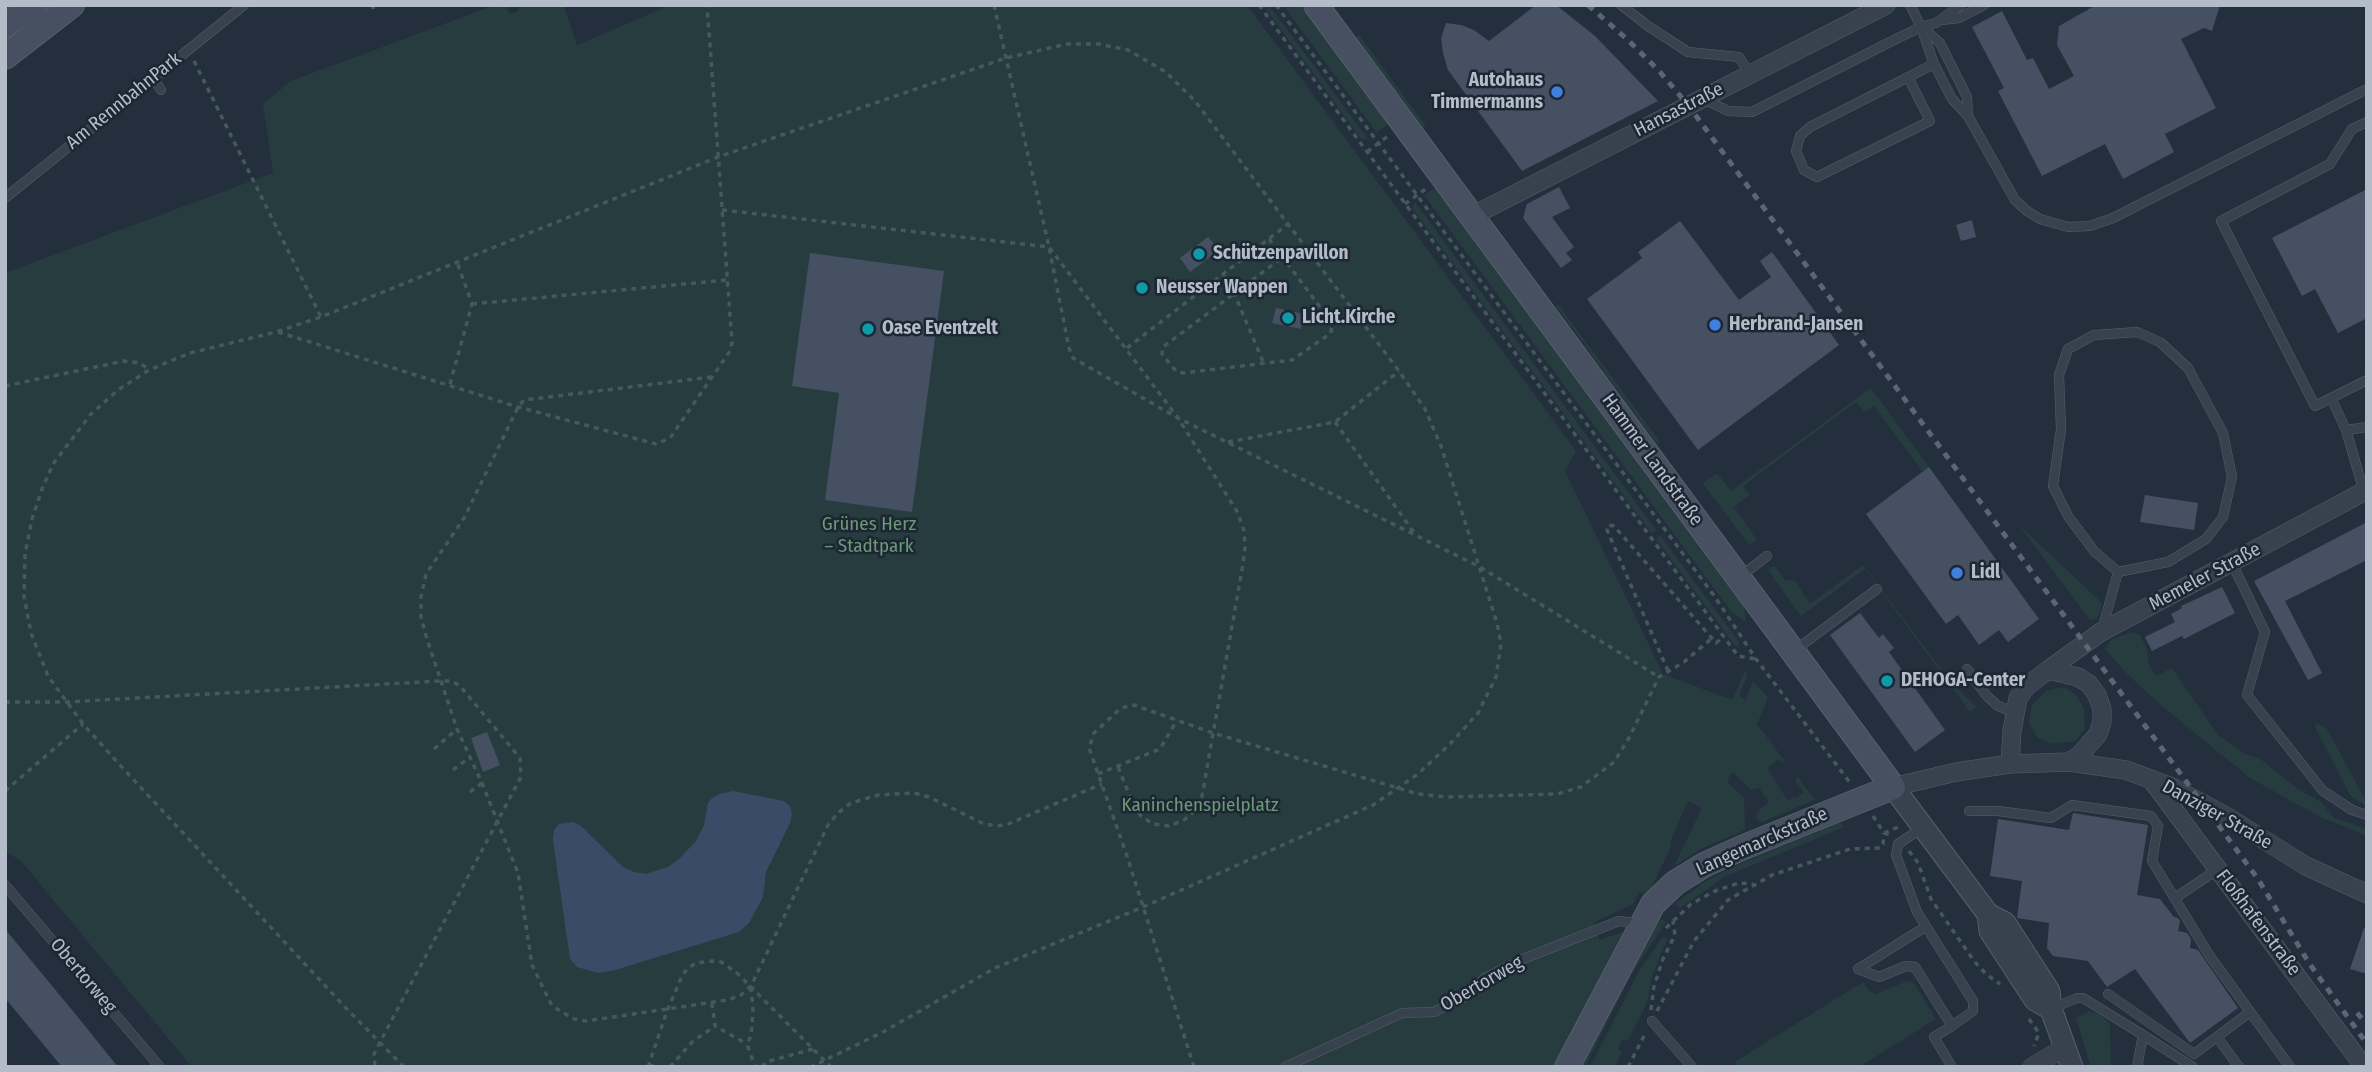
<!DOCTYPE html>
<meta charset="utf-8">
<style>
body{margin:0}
#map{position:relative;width:2372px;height:1072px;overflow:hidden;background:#242f3e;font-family:"Fira Sans Condensed",sans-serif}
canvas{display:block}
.frame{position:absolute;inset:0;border:7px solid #b4bcc9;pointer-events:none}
</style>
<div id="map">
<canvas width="2372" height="1072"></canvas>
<div class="frame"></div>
</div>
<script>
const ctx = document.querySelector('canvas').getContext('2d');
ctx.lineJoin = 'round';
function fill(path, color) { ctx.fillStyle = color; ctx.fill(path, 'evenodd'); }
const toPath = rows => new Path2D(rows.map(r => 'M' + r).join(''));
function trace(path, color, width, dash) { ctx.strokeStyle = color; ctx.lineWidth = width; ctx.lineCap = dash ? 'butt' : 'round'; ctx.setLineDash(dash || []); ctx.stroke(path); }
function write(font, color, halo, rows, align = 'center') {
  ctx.font = font + ' "Fira Sans Condensed",sans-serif'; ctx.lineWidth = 5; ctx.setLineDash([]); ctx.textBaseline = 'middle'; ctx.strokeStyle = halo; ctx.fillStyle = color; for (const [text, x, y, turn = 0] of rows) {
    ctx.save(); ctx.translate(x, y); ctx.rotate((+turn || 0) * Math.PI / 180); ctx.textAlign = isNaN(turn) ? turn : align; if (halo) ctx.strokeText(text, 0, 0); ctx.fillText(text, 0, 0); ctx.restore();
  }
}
fill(toPath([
 [495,5,506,5,510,14,519,11,518,5,564,5,577,45,670,5,1247,5,1576,451,1565,471,1663,674,1732,700,1745,671,1748,674,1739,695,1746,700,1753,681,1768,698,1757,724,1784,760,1782,763,1779,759,1767,768,1788,801,1793,797,1795,799,1804,793,1795,780,1798,777,1815,800,1762,822,1756,820,1757,812,1769,802,1759,788,1751,790,1732,772,1727,782,1744,798,1745,830,1700,849,1674,866,1702,808,1688,801,1670,842,1671,847,1651,888,1644,893,1639,892,1633,904,1595,922,1599,940,1623,932,1554,1067,192,1067,21,861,5,851,5,273,273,173,263,104,291,81],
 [1263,5,1269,5,1368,139,1362,140],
 [1283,5,1300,5,1388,124,1377,133],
 [1359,35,1426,126,1423,128,1356,38],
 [1435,188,1744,606,1746,622,1733,614,1424,195],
 [1415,202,1656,530,1652,534,1412,208],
 [1558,304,1660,442,1657,444,1556,306],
 [1871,388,1929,467,1923,472,1874,406,1864,412,1856,402,1743,486,1750,495,1734,507,1757,540,1749,545,1704,485,1704,482,1717,473,1731,491],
 [2019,525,2102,603,2100,613,2096,619,2090,620],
 [1660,535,1739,642,1739,645,1735,646,1656,539],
 [1774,565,1785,580,1795,581,1810,604,1863,565,1950,681,1976,707,1970,712,1865,569,1801,616,1768,570],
 [2133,632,2140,635,2146,647,2149,665,2156,676,2172,668,2218,735,2247,755,2259,758,2299,790,2321,802,2334,818,2367,829,2367,836,2320,817,2250,778,2162,706,2129,676,2105,649,2112,639],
 [2065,687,2077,696,2084,709,2085,729,2075,741,2052,744,2038,738,2029,723,2032,705,2046,691],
 [2316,724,2321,725,2327,729,2367,803,2367,807,2350,795,2315,727],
 [1841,822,1844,827,1724,877,1680,908,1675,904,1704,882,1733,867],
 [1661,919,1666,922,1631,975,1585,1067,1578,1067,1652,930],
 [1663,936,1667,939,1653,974,1646,1005,1628,1040,1623,1039,1618,1049,1622,1052,1615,1067,1590,1067,1638,973],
 [1907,981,1914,983,1936,1019,1859,1067,1736,1067,1736,1061,1863,982,1869,991,1876,994],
 [2089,1011,2100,1015,2110,1024,2111,1067,2091,1067,2076,1018]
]), '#263c3f');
fill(toPath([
 [733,791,784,801,790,806,792,814,790,823,766,872,763,897,749,923,739,932,615,970,598,973,577,967,570,959,553,840,554,830,559,824,573,822,581,826,623,867,634,872,646,874,668,867,680,858,696,841,704,825,708,803,712,798,719,794]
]), '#394c67');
fill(toPath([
 [1536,5,1556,5,1595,36,1658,101,1522,171,1448,70,1443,53,1441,38,1446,23,1461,25,1474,30,1489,41],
 [2096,5,2220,5,2212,31,2204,28,2181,39,2216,108,2165,134,2174,152,2123,179,2105,144,2042,176,1998,91,2004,88,1972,27,2002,11,2027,60,2033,58,2049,89,2074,76,2057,45,2059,26],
 [1559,187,1570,208,1552,217,1574,247,1566,253,1572,260,1561,268,1523,218,1527,204],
 [2367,189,2367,318,2338,333,2315,289,2302,296,2272,238],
 [1972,220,1976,237,1961,241,1956,225],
 [1680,221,1739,300,1771,277,1760,261,1772,252,1839,345,1698,450,1587,299,1642,258,1638,252],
 [1208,237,1219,250,1190,272,1180,258],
 [810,253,944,271,912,512,825,500,839,393,792,386],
 [1276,308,1304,314,1301,329,1272,323],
 [1929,467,2039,619,2008,642,1999,630,1979,645,1958,615,1946,624,1866,514],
 [2145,495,2198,503,2194,530,2140,522],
 [2367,522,2367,560,2285,601,2322,673,2308,680,2254,581],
 [2222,587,2235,613,2184,639,2182,636,2152,651,2145,637,2175,622,2171,614,2182,608,2181,606],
 [1860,613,1879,638,1883,634,1894,648,1889,652,1945,730,1915,752,1830,635],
 [487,732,500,765,483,772,471,738],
 [2073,813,2148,825,2137,895,2160,899,2174,917,2178,918,2180,921,2178,931,2187,933,2191,939,2190,948,2198,950,2238,1008,2190,1043,2135,969,2107,987,2088,961,2053,956,2047,948,2049,923,2017,918,2022,881,1990,876,1998,819,2069,830],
 [2364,928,2367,929,2367,974,2350,969],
 [5,929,77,1016,118,1067,62,1067,5,998]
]), '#455162');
const service = toPath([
 [1621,5,1648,26,1688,52,1739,57,1750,74],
 [1910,5,1921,27,1934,64,1952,99,1968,116,2015,200,2027,211,2040,219,2068,227,2090,226,2113,218,2367,89],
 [1943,20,1959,18,1984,5],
 [1922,27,1940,43,1967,97,1968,116],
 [1908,77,1930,121,1817,177,1804,170,1796,151,1800,136,1810,127,1934,64],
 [153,78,161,90],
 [1704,99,1728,111,1752,112,1896,39,1921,27,1936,23,1961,5],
 [2367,122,2352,129,2330,164,2221,221,2315,406,2367,380],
 [5,198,244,5],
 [2331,398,2346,430,2364,492],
 [2346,430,2367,427],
 [2232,563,2265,632,2247,695,2323,791,2352,810,2367,815],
 [1741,576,1767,556],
 [2102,630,2118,572,2168,562,2206,539,2223,517,2232,477,2223,433,2188,368,2160,342,2137,332,2094,335,2068,349,2059,375,2061,429,2053,486,2068,516,2094,551,2118,572],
 [1794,651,1877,589],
 [1967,669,1987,696,1998,706,2014,712],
 [1969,811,1998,811,2051,818,2072,805,2151,816,2158,826,2152,861,2209,955,2290,1067],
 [1922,828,1898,844,1896,855,1917,912,1973,1001,1973,1011,1952,1026],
 [5,885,160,1067],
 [2175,898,2218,869],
 [1858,969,1879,977,1906,966,1915,967,1952,1026,1934,1037,1952,1067],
 [1858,969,1925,927],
 [2108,994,2194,1054,2250,1012],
 [2053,1008,2077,998,2083,998,2143,1035,2137,1067],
 [1652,1021,1692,1067],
 [2143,1035,2193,1067],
 [2217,1037,2239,1067],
 [1285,1067,1402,1013,1434,1012,1462,998,1485,978,1523,959,1619,921,1641,924]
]);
const minor = toPath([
 [1472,216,1886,5],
 [2048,670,2078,677,2089,684,2097,695,2102,709,2102,722,2098,734,2079,756,2069,762],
 [2010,764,2012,731,2018,698,2027,686,2048,670,2101,632,2367,490],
 [2151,779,2364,1067],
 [1893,787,1956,772,2010,764,2069,762,2126,770,2174,788,2226,816,2306,866,2367,894],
 [2032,1067,2065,1047]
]);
const tertiary = toPath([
 [1893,787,1988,914,2005,923,2049,991,2051,1009,2072,1067],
 [1988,914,1990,931,2035,1000,2051,1009]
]);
const secondary = toPath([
 [1316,5,1893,787,1744,847,1704,865,1675,883,1653,904,1567,1067],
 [5,25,35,5],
 [5,57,72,5]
]);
trace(service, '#565f6c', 10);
trace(minor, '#565f6c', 19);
trace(tertiary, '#565f6c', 23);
trace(secondary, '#565f6c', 26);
trace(toPath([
 [373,5,373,9],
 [994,5,1049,247,1069,348,1073,358,1178,418,1480,567,1659,677],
 [1259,5,1738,656,1756,659],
 [1276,5,1715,597,1756,659,1851,784],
 [194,61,321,317],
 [1367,152,1388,136],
 [1405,204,1427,188],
 [722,210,1049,247,1178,418,1238,513,1244,531,1245,548,1243,564,1202,796,1195,811,1184,820,1169,826,1153,824,1141,816,1133,804,1118,767],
 [1269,239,1332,323,1331,333,1292,360,1183,373,1176,371,1162,354,1163,347,1283,257],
 [1223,275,1234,293,1264,364],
 [472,304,727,280],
 [278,332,518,407,656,444,670,438,730,351,732,342,707,5],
 [1127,348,1288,224],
 [712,377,524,400,518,407,464,518,426,574,421,597,421,617,427,639,457,729,482,783,518,873,532,965,552,1006,574,1019,586,1021,728,1000,741,995,751,986,828,825,838,813,851,803,878,795,914,793,929,797,984,824,997,826,1008,824,1102,784],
 [450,384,472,304,457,262],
 [5,386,124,361,140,363,149,370],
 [1335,422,1415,534],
 [1228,442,1335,422,1399,371],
 [1668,671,1607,530,1608,525,1614,526,1716,643,1724,636],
 [5,702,66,702,440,681,452,681,460,686,520,758,521,777,380,1042,374,1054,375,1067],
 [434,749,457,729],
 [453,770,470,757],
 [1098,774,1160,749,1177,720],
 [5,791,83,724],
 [470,792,482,783],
 [1873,816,1884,833,1891,835],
 [1884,833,1898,827],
 [1909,851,1918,863,1931,899,1974,961,1986,974,2000,984],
 [1666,928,1691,904,1715,891,1739,883,1753,884],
 [751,987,753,1010,751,1036,747,1044,755,1067],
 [712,1003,715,1026,747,1044],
 [1651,1010,1654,986,1663,959,1675,935,1673,921],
 [1657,1011,1694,941,1728,900,1772,875,1850,849,1880,848,1883,844,1884,833],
 [2029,1019,2039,1033,2034,1046],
 [649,1065,657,1067],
 [404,1067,344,1006,119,764,83,724,48,676,31,633,24,596,25,554,32,519,42,489,53,464,91,414,118,390,149,370,190,353,276,332,321,317,718,157,1006,58,1067,44,1098,44,1128,50,1166,72,1195,101,1399,371,1425,409,1441,446,1497,623,1501,644,1496,677,1478,713,1450,744,1418,774,1373,805,1143,907,995,968,883,1032,811,1067],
 [648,1067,667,1011,682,976,687,969,696,963,712,961,721,962,737,973,831,1067],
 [670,1067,692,1042,715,1026],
 [762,1067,766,1062,813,1049],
 [1194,1067,1127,856,1089,748,1094,733,1121,708,1134,705,1213,733,1418,794,1448,797,1557,794,1581,787,1614,762,1629,738,1659,677,1684,662,1711,639],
 [1628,1067,1645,1034]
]), '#44595c', 3.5, [5, 5]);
trace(service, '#38414e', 9);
trace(minor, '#38414e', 18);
trace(tertiary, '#38414e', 21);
trace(secondary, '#465061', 24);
trace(toPath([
 [1588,5,1629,41,1660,72,1688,105,2258,879,2309,963,2367,1044],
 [2357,1013,2367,1024]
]), '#5a6575', 5, [7, 7]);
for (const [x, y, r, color] of [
 [1557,92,7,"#3f7fe0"],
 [1199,254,7,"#0f9aa8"],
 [1142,288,7,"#0f9aa8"],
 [1288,318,7,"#0f9aa8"],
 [1715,325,7,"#3f7fe0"],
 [868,329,7,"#0f9aa8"],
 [1957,573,7,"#3f7fe0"],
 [1887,681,7,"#0f9aa8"]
]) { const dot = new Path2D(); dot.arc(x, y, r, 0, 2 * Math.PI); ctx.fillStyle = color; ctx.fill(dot); trace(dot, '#1d2633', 2.5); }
write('bold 19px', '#b4bcc9', '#1d2633', [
 ["Autohaus",1543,81,"right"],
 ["Timmermanns",1543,103,"right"],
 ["Schützenpavillon",1213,254],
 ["Neusser Wappen",1156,288],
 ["Licht.Kirche",1302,318],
 ["Herbrand-Jansen",1729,325],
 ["Oase Eventzelt",882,329],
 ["Lidl",1971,573],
 ["DEHOGA-Center",1901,681]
], 'left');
write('19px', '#b4bcc9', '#1d2633', [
 ["Am RennbahnPark",124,101,-39],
 ["Hansastraße",1679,110,-27],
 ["Hammer Landstraße",1652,460,54],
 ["Memeler Straße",2205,577,-28],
 ["Danziger Straße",2217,815,29],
 ["Langemarckstraße",1762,842,-24],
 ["Floßhafenstraße",2258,923,53],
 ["Obertorweg",83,976,50],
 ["Obertorweg",1482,984,-30]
]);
write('19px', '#6b9a76', '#1d2633', [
 ["Grünes Herz",869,525],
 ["– Stadtpark",869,547],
 ["Kaninchenspielplatz",1200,806]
]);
</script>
